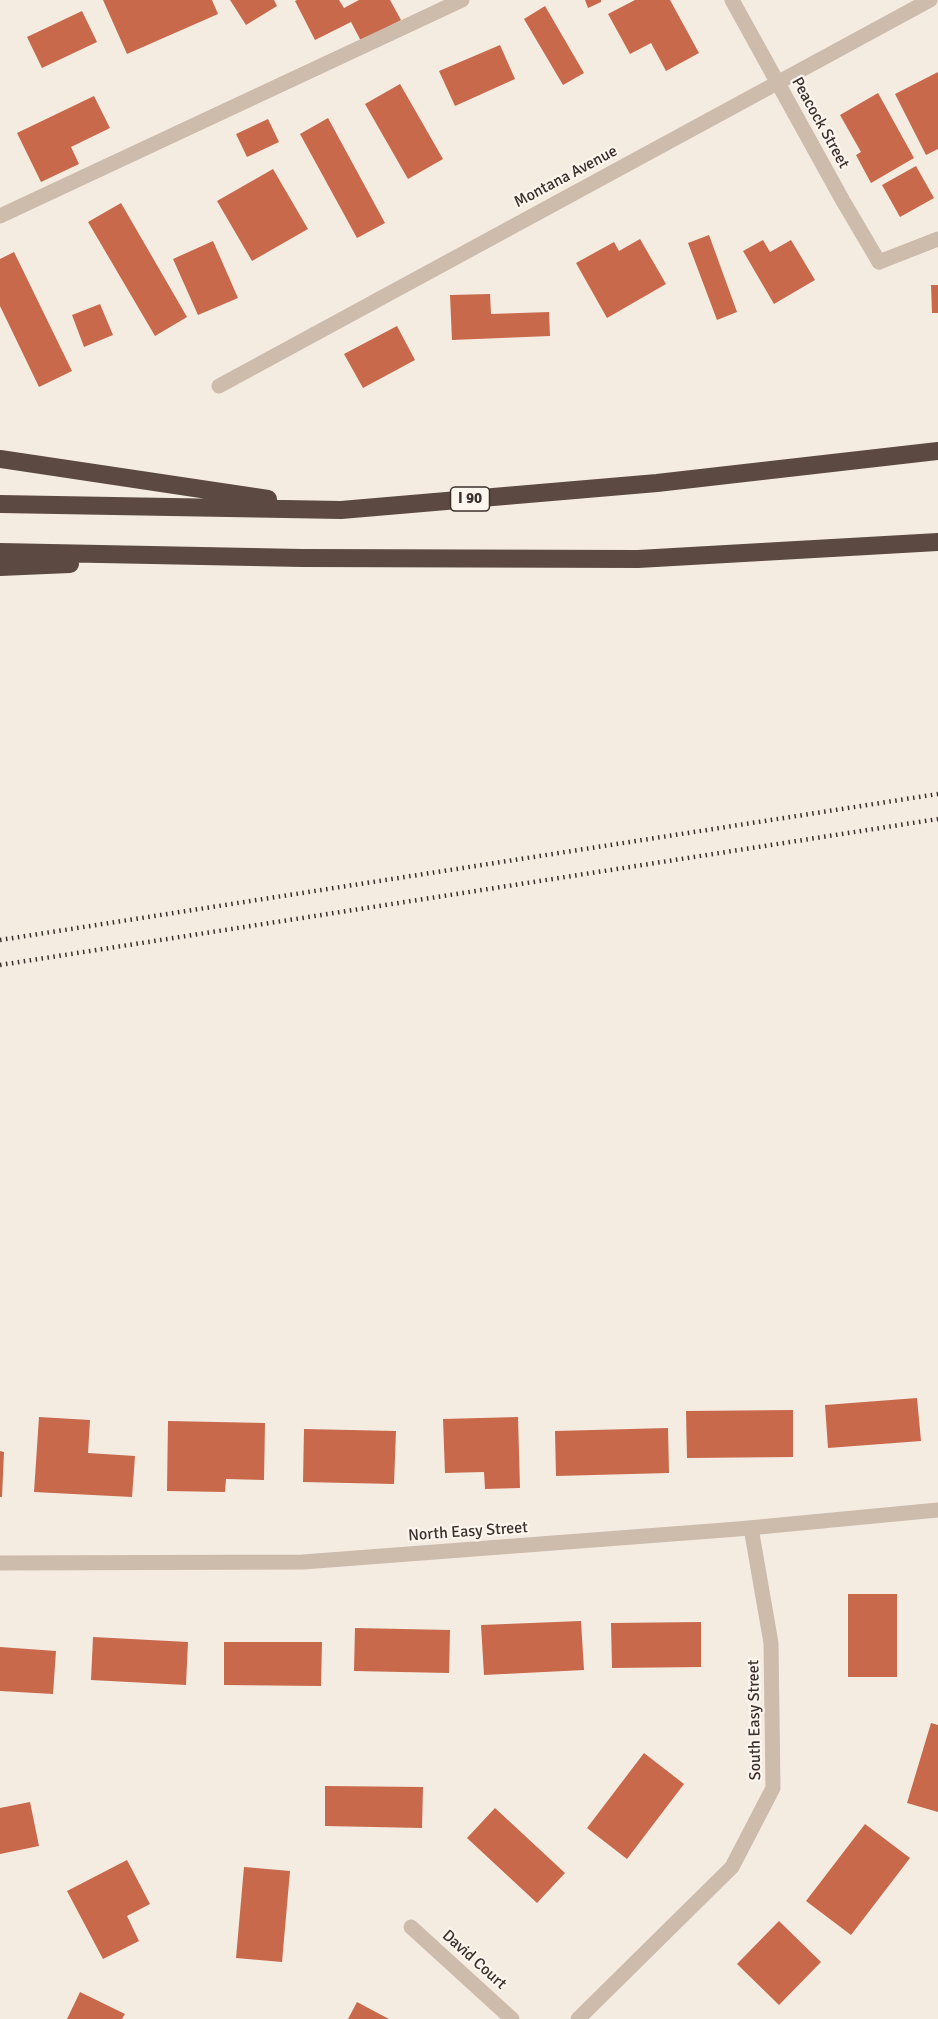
<!DOCTYPE html>
<style>
body{margin:0}
canvas{display:block;background:#f4ebe1}
</style>
<canvas width="938" height="2019"></canvas>
<script>
const ctx = document.querySelector('canvas').getContext('2d');
ctx.lineJoin = 'round';
function fill(path, color) { ctx.fillStyle = color; ctx.fill(path, 'evenodd'); }
const toPath = rows => new Path2D(rows.map(r => 'M' + r).join(''));
function trace(path, color, width, dash) { ctx.strokeStyle = color; ctx.lineWidth = width; ctx.lineCap = dash ? 'butt' : 'round'; ctx.setLineDash(dash || []); ctx.stroke(path); }
function write(font, color, halo, rows, align = 'center') {
  ctx.font = font + ' Signika,sans-serif'; ctx.lineWidth = 4.5; ctx.setLineDash([]); ctx.textBaseline = 'middle'; ctx.strokeStyle = halo; ctx.fillStyle = color; for (const [text, x, y, turn = 0] of rows) {
    ctx.save(); ctx.translate(x, y); ctx.rotate((+turn || 0) * Math.PI / 180); ctx.textAlign = isNaN(turn) ? turn : align; if (halo) ctx.strokeText(text, 0, 0); ctx.fillText(text, 0, 0); ctx.restore();
  }
}
fill(toPath([
 [103,0,212,0,218,14,127,54],
 [230,0,274,0,277,6,246,25],
 [297,0,339,0,344,8,359,0,390,0,401,20,361,41,351,22,315,40,295,1],
 [585,0,601,0,601,2,588,8],
 [635,0,670,0,699,53,666,71,651,43,630,54,608,14],
 [545,6,584,73,563,85,524,19],
 [82,11,97,42,42,68,27,37],
 [500,45,515,79,455,106,439,71],
 [938,72,938,149,926,155,895,94],
 [400,84,443,159,408,179,365,104],
 [878,93,914,158,871,183,856,155,861,152,840,115],
 [94,96,110,128,71,147,79,164,41,182,17,133],
 [328,118,385,223,357,238,300,134],
 [268,119,279,142,247,157,236,134],
 [916,166,934,198,900,217,882,185],
 [273,169,308,229,252,261,217,201],
 [121,203,187,317,155,336,88,222],
 [709,235,737,312,717,320,688,243],
 [640,239,666,284,607,318,576,263,614,242,619,251],
 [763,240,770,252,791,240,815,280,774,304,743,251],
 [213,241,238,298,198,315,173,259],
 [14,252,72,371,39,387,0,306,0,259],
 [931,285,938,285,938,313,932,313],
 [490,294,491,314,549,312,550,336,452,340,450,295],
 [100,304,113,335,84,347,72,315],
 [397,326,415,360,363,388,344,354],
 [917,1398,921,1441,828,1448,825,1405],
 [793,1410,793,1457,687,1458,686,1411],
 [39,1417,90,1420,88,1453,135,1456,132,1497,34,1492],
 [518,1417,520,1488,485,1489,484,1472,445,1473,443,1419],
 [168,1421,265,1423,264,1480,226,1479,225,1492,167,1491],
 [668,1428,669,1473,556,1476,555,1431],
 [304,1429,396,1431,394,1484,303,1482],
 [0,1451,4,1452,2,1497,0,1497],
 [848,1594,897,1594,897,1677,848,1677],
 [581,1621,584,1670,484,1675,481,1625],
 [701,1622,701,1667,612,1668,611,1623],
 [355,1628,450,1630,449,1673,354,1671],
 [93,1637,188,1642,186,1685,91,1680],
 [224,1642,322,1642,321,1686,224,1685],
 [0,1647,56,1651,53,1694,0,1691],
 [931,1723,938,1725,938,1812,907,1803],
 [644,1753,684,1784,627,1859,587,1828],
 [325,1786,423,1787,422,1828,325,1826],
 [30,1802,39,1846,0,1854,0,1808],
 [495,1808,565,1873,537,1903,467,1838],
 [865,1824,910,1858,851,1935,806,1901],
 [127,1860,150,1904,127,1916,139,1941,103,1959,67,1891],
 [244,1867,290,1871,282,1962,236,1958],
 [779,1921,821,1962,779,2005,737,1964],
 [80,1992,125,2014,122,2019,67,2019],
 [357,2002,389,2019,348,2019]
]), '#c8694b');
trace(toPath([
 [0,216,462,0],
 [879,262,938,239]
]), '#cdbbac', 15);
trace(toPath([
 [732,0,843,201,879,262],
 [219,386,930,0],
 [0,1563,303,1562,738,1529,938,1510],
 [411,1927,512,2019],
 [578,2019,732,1867,773,1788,771,1643,751,1528]
]), '#cdbbac', 15);
trace(toPath([
 [0,459,268,499],
 [0,504,341,510,657,483,938,451],
 [0,552,302,558,638,559,938,542],
 [0,567,70,564]
]), '#5c4a42', 18);
trace(toPath([
 [0,940,938,794],
 [0,965,938,819]
]), '#3b302b', 4.5, [1.5, 4.5]);
for (const [x, y, w] of [
 [470,499,39]
]) { const box = new Path2D(); box.roundRect(x - w / 2, y - 12, w, 24, 4.5); ctx.fillStyle = '#fbf5ee'; ctx.fill(box); trace(box, '#3b302b', 1.5); }
write('bold 15px', '#3b302b', null, [
 ["I 90",470,499]
]);
write('16px', '#3b302b', '#fbf5ee', [
 ["Peacock Street",820,123,61],
 ["Montana Avenue",566,177,-28],
 ["North Easy Street",468,1532,-4],
 ["South Easy Street",755,1720,-91],
 ["David Court",474,1960,42]
]);
</script>
